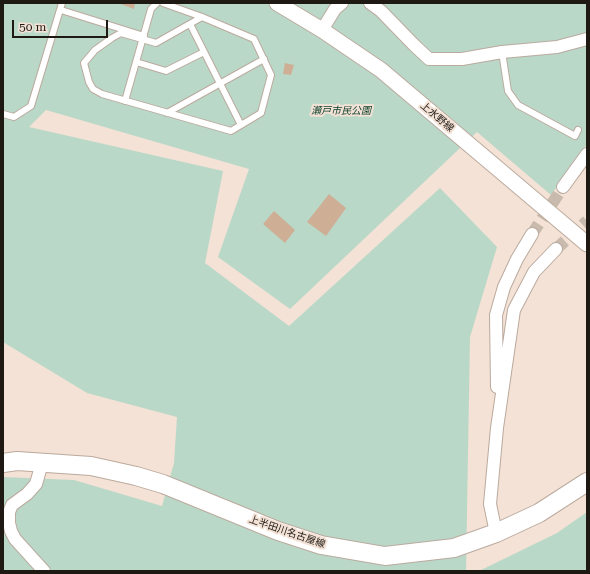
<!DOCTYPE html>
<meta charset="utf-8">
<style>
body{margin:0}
#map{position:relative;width:590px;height:574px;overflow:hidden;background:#f3e2d5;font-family:"Roboto Serif",serif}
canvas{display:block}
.frame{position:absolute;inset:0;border:4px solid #1f1914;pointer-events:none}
.scale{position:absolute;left:12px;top:20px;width:96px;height:18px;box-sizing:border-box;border:2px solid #1f1914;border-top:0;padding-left:5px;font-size:12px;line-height:14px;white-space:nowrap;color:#1f1914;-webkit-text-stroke:3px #f3e2d5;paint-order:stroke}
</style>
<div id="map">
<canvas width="590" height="574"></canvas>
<div class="frame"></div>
<div class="scale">50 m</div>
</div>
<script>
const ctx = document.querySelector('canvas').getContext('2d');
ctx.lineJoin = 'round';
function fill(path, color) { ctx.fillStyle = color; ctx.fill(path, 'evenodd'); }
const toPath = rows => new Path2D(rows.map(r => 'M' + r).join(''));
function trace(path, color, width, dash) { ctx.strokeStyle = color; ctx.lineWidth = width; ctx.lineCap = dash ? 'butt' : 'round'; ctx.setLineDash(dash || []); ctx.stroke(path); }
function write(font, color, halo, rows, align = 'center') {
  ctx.font = font + ' "Roboto Serif","Noto Sans JP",serif'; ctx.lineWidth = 4; ctx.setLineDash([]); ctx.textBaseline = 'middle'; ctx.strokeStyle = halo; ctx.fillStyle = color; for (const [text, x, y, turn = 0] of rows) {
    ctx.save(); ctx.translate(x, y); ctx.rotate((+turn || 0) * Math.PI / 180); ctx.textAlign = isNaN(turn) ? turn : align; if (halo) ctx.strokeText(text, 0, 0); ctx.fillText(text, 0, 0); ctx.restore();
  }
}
fill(toPath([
 [3,3,587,3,587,144,551,195,477,132,290,309,218,257,249,169,46,110,29,127,223,171,205,263,289,326,440,188,497,247,470,337,466,571,3,571,3,477,74,480,162,506,174,463,177,417,87,393,3,342],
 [587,512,587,571,479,571,557,533]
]), '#bad8c8');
fill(toPath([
 [118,3,135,3,134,9],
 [285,63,294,65,291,75,283,74],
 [329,194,346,208,326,236,307,222],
 [274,211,295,230,285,243,263,224]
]), '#cfae96');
trace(toPath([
 [532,234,563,187],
 [556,249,587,221]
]), '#c9baae', 12, [12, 6]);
const service = toPath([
 [163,3,202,17],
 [61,10,144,36],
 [202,17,254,39,271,75,261,113,231,131,102,94,93,89,89,82,84,63,95,50,112,38,121,33,156,43,202,17],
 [190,24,241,125],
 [502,52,508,91,518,105,575,136,578,130],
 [136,62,166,71,204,52],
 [125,101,151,9,157,3],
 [167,113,264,59],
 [3,114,14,117,31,106,62,3]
]);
const minor = toPath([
 [370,3,381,11,414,45,429,59,462,59,502,52,557,47,587,39],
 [322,30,335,9,342,3],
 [563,187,587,154],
 [497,387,496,315,504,287,517,259,532,234],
 [42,463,36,484,27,494,12,505,9,512,9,523,11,531,15,539,44,571],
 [496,533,490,504,497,428,514,310,534,272,556,249]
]);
const tertiary = toPath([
 [277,3,322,30,381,70,587,244]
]);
const secondary = toPath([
 [3,463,17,461,91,466,136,476,163,484,278,531,321,545,385,556,454,548,496,533,539,513,587,482]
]);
trace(service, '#bbaa9e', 8);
trace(minor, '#bbaa9e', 14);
trace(tertiary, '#bbaa9e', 17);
trace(secondary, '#bbaa9e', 20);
trace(service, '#fff', 6);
trace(minor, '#fff', 12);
trace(tertiary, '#fff', 15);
trace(secondary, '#fff', 18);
write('italic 10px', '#093f2b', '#f3e2d5', [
 ["瀬戸市民公園",341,111]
]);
write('10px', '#1f1914', '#f3e2d5', [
 ["上水野線",437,117,40],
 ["上半田川名古屋線",287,532,19]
]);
</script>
